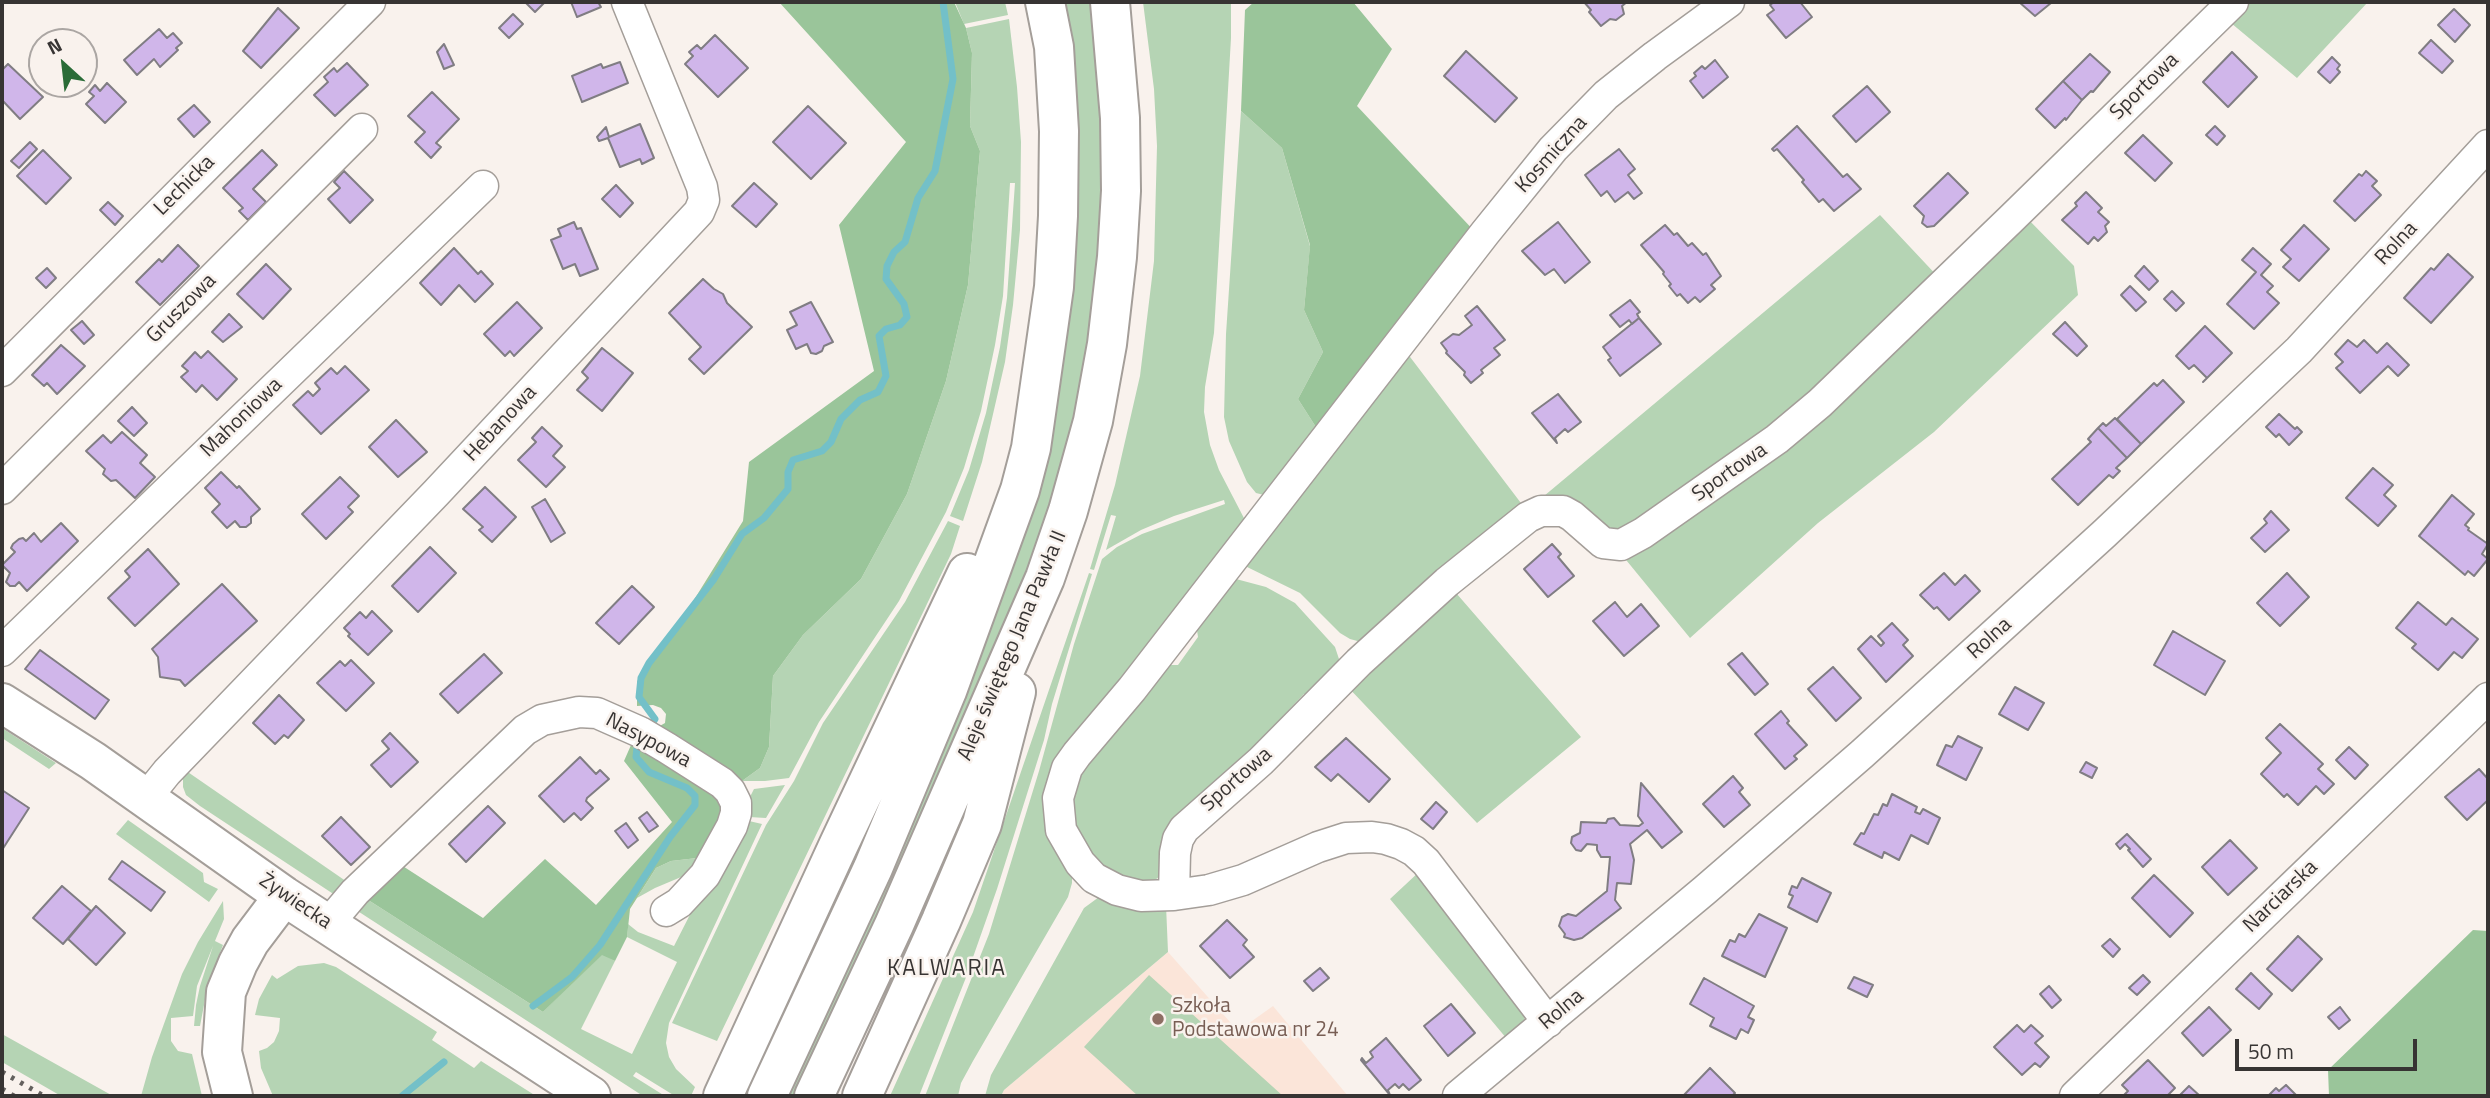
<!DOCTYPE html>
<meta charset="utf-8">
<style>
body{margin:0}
#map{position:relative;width:2490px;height:1098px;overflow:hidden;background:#f9f2ed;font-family:"Titillium Web",sans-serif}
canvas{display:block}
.frame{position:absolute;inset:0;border:4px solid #373433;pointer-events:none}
.north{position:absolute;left:28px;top:28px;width:70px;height:70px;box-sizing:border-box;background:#f9f2ed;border:2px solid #aba6a3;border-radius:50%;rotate:333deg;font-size:19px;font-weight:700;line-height:28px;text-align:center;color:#373433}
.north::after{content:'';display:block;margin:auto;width:24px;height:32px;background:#2a6c37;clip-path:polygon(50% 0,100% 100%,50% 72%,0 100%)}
.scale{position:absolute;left:2235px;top:1039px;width:182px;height:32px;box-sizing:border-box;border:4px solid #373433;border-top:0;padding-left:9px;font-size:21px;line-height:24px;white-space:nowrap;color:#373433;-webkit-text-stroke:5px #f9f2ed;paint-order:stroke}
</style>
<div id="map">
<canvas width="2490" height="1098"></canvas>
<div class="frame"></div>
<div class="north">N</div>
<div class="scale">50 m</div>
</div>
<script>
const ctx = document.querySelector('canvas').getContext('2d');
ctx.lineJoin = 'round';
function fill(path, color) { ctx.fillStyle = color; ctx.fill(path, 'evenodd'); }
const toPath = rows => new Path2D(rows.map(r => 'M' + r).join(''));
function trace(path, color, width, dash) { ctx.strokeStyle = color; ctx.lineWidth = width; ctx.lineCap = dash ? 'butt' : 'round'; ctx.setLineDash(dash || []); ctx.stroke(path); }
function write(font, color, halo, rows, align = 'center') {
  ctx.font = font + ' "Titillium Web",sans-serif'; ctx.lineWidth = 5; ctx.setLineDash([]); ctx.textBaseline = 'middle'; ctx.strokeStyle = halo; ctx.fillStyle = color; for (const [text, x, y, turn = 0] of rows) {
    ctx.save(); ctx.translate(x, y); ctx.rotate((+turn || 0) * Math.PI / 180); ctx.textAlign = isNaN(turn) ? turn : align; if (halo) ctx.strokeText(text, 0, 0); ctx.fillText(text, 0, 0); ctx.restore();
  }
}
fill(toPath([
 [1168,952,1238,1031,1273,1006,1348,1096,1001,1096,1004,1090]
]), '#fbe5d9');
fill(toPath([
 [955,2,1005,2,1008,15,964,24],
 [1063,2,1091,2,1102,101,1103,204,1101,206,1099,282,1075,427,1019,603,797,1096,788,1096,1029,502],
 [1143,2,1231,2,1231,38,1214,333,1205,387,1204,412,1210,445,1219,470,1246,522,1064,754,1072,872,1072,883,1068,897,973,1061,961,1083,958,1096,925,1096,989,934,1039,771,1074,644,1102,559,1117,547,1142,534,1225,504,1224,500,1174,516,1141,530,1106,550,1116,516,1111,515,1094,570,1090,569,1115,485,1140,376,1154,261,1157,146,1154,89],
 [2241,2,2368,2,2297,78,2225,18],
 [1009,19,1017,87,1021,142,1020,230,1013,305,1005,362,982,462,963,521,950,516,969,470,986,413,1000,347,1007,298,1015,183,1010,183,1003,296,995,345,981,411,964,468,946,512,899,601,819,722,789,778,765,781,742,781,760,768,769,747,773,676,803,635,861,579,907,494,946,381,968,285,980,151,970,126,972,53,966,28],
 [1241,111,1282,148,1310,246,1304,310,1323,352,1298,399,1321,435,1264,495,1256,493,1247,482,1229,441,1224,417,1226,334],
 [1880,215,1941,280,1825,390,1618,538,1547,501,1544,496],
 [2024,215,2074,266,2078,295,1934,432,1818,523,1690,638,1622,555],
 [1404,349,1527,511,1361,642,1350,639,1340,633,1300,593,1243,565],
 [948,521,960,526,951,554,717,1041,672,1023,766,825,794,781,823,723,905,602],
 [1089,573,1092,574,1052,704,1044,740,997,889,965,980,919,1096,890,1096,973,912],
 [1236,579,1266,587,1295,603,1335,647,1339,659,1338,669,1313,695,1304,694,1283,716,1284,729,1164,873,1151,883,1140,886,1097,866,1070,825,1074,778,1166,665,1178,665,1198,637,1195,617,1225,582],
 [1450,586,1581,737,1477,823,1345,684],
 [2,728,56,763,49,769,2,738],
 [182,768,353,886,341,899,200,806,186,795,183,787,183,780,177,774],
 [785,785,766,818,749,817,749,821,762,824,669,1023,666,1043,669,1057,676,1069,695,1087,691,1096,675,1096,636,1072,633,1076,665,1096,643,1096,353,908,362,896,543,1012,602,954,615,961,581,1029,632,1054,677,962,627,937,628,924,638,932,674,946,754,789],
 [128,820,203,873,204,882,218,889,209,902,116,834],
 [706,857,693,872,655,888,637,898,656,868,671,861],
 [1420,871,1523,1009,1526,1027,1512,1045,1390,899],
 [1099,897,1166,905,1168,952,1004,1090,1001,1096,985,1096,991,1075,1084,908],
 [223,901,224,919,215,941,223,945,208,984,200,1026,194,1026,196,1005,200,986,213,946,197,986,193,1016,171,1018,171,1041,178,1051,192,1054,202,1096,141,1096,152,1057,182,974,198,942],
 [324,963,336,967,437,1032,432,1040,474,1068,481,1061,536,1096,273,1096,261,1068,259,1051,267,1048,274,1042,279,1031,280,1018,255,1015,259,999,272,975,277,979,298,966],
 [1149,975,1283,1096,1138,1096,1084,1047],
 [2,1034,113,1096,61,1096,2,1062]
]), '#b5d4b4');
fill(toPath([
 [779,2,954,2,966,28,972,53,970,126,980,151,968,285,946,381,907,494,861,579,803,635,773,676,769,747,760,768,742,781,725,781,658,727,665,723,666,714,661,708,653,705,637,706,637,682,645,666,692,603,743,521,749,462,874,371,839,225,906,142],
 [1254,2,1353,2,1392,49,1357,106,1477,234,1321,435,1298,399,1323,352,1304,310,1310,245,1282,148,1241,111,1245,10],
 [635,736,728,801,706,857,671,861,656,868,630,909,627,937,615,961,602,955,543,1012,362,896,395,861,483,918,545,859,596,905,672,822,624,761],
 [2473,930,2488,931,2488,1096,2329,1096,2328,1070]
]), '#9ac59a');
trace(toPath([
 [649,729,655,719,639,697,641,678,649,663,714,579,742,534,764,518,788,489,788,472,793,460,822,451,831,442,841,419,860,400,878,392,886,376,879,336,886,329,900,325,907,317,904,304,886,279,887,266,894,252,905,242,918,198,935,171,953,79,943,2],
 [533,1006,572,977,600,945,670,837,695,805,695,796,687,788,649,772,636,757,637,748],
 [402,1096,444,1062]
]), '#73c0c8', 7);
const building = toPath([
 [525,2,545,2,535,12,525,2],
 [571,2,598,2,601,7,577,17,571,2],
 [1584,2,1627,2,1622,6,1624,14,1616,20,1610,19,1601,26,1589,12,1591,10,1584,2],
 [1774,2,1800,2,1812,17,1786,38,1767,15,1774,10,1770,5,1774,2],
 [2019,2,2050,2,2051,3,2035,16,2019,2],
 [278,8,299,28,261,68,243,51,278,8],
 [2454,9,2470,25,2455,42,2438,25,2454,9],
 [513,14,523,24,509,38,499,28,513,14],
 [159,29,167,38,173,33,182,43,176,48,178,50,160,67,154,59,137,75,124,60,159,29],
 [715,35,748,68,718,97,685,64,693,56,689,52,697,45,701,49,715,35],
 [2431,40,2453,61,2442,73,2419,53,2431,40],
 [444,44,454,65,444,69,437,52,444,44],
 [1466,51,1517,98,1495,122,1444,76,1466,51],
 [2232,52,2257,77,2228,107,2203,82,2232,52],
 [2090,54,2110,72,2093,92,2091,91,2082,100,2063,81,2090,54],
 [2332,57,2340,65,2337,69,2340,72,2330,83,2318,72,2332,57],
 [1715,60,1728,77,1703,98,1690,81,1696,76,1694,73,1702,66,1705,69,1715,60],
 [620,62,628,83,582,102,572,76,601,64,603,68,620,62],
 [347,63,368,85,335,116,314,95,328,82,324,77,334,68,337,72,347,63],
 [8,64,43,97,20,119,2,100,2,70,8,64],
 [2063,81,2082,100,2066,120,2065,118,2055,128,2036,109,2063,81],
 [107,83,126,102,105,123,86,104,94,96,89,92,95,85,100,91,107,83],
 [1867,86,1890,112,1856,142,1833,116,1867,86],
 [432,92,459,119,436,143,441,147,431,158,415,142,425,132,408,116,432,92],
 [194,105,210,122,194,137,178,119,194,105],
 [808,106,846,143,811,179,773,142,808,106],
 [640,124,654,158,642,164,640,159,620,167,608,138,599,141,597,137,606,127,609,137,640,124],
 [1797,126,1843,177,1847,174,1861,189,1834,211,1823,199,1819,202,1802,182,1804,180,1777,149,1774,151,1772,149,1797,126],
 [2215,126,2225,136,2217,145,2206,135,2215,126],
 [2143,135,2172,163,2155,181,2125,153,2143,135],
 [30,142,37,149,19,168,11,161,30,142],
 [1619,149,1635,169,1628,175,1642,193,1634,199,1628,192,1615,202,1607,191,1601,196,1585,175,1619,149],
 [43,150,71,178,46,204,17,176,43,150],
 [262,150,277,165,253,189,266,202,248,220,239,211,243,208,223,188,262,150],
 [344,171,373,200,350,223,328,199,340,188,334,182,344,171],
 [2366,171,2377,181,2372,186,2381,195,2355,221,2334,201,2359,174,2362,176,2366,171],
 [1948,173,1968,193,1934,226,1927,227,1922,223,1924,216,1914,206,1948,173],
 [754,183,777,204,756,227,732,206,754,183],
 [616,185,633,203,620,217,602,199,616,185],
 [2086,192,2102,208,2098,212,2109,222,2105,226,2107,232,2098,241,2094,237,2088,244,2062,220,2077,206,2075,203,2086,192],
 [108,202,123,216,115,225,100,210,108,202],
 [574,222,577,229,581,228,598,269,580,276,575,264,563,269,551,240,561,236,558,229,574,222],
 [1558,222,1590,262,1565,283,1554,269,1545,275,1522,251,1558,222],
 [1665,225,1674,235,1677,233,1688,246,1692,243,1703,255,1706,253,1721,276,1711,285,1715,289,1700,302,1695,297,1688,303,1680,294,1677,296,1669,286,1671,284,1663,274,1664,272,1641,245,1665,225],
 [2304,225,2329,249,2299,281,2283,267,2291,259,2281,250,2304,225],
 [178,245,199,266,160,305,136,282,159,259,162,262,178,245],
 [454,248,478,274,481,271,493,284,475,302,459,285,441,305,420,283,454,248],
 [2253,248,2271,264,2261,275,2273,286,2267,292,2279,303,2254,329,2227,304,2256,272,2242,260,2253,248],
 [2448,254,2473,277,2431,323,2404,298,2431,268,2434,270,2448,254],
 [266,264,291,289,263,319,237,294,266,264],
 [2144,266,2158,281,2149,290,2135,276,2144,266],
 [47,268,56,278,46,288,36,278,47,268],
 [703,279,714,289,723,294,727,303,752,327,704,374,689,359,701,347,669,313,703,279],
 [2130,286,2146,302,2136,311,2121,295,2130,286],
 [2172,291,2184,303,2176,311,2164,299,2172,291],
 [1630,300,1640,312,1637,314,1639,318,1632,324,1629,320,1620,327,1610,315,1630,300],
 [517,302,542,328,514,356,510,351,505,356,484,334,517,302],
 [811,302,833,342,824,346,822,351,816,354,811,353,807,344,796,349,787,330,797,325,790,312,811,302],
 [1477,306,1505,340,1494,348,1500,355,1481,370,1483,373,1471,383,1464,375,1465,372,1446,353,1447,351,1441,343,1453,334,1459,335,1472,325,1465,316,1477,306],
 [229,314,242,327,223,342,212,332,229,314],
 [1639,318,1661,344,1620,376,1608,360,1611,358,1603,347,1639,318],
 [82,321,94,335,84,344,71,330,82,321],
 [2065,322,2087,346,2077,356,2053,334,2065,322],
 [2205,326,2232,353,2203,382,2207,378,2194,365,2189,369,2176,356,2205,326],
 [2348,340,2357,347,2364,340,2377,353,2387,343,2409,365,2398,376,2388,366,2360,393,2336,368,2343,362,2335,354,2348,340],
 [61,345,85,366,57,394,47,383,44,386,32,375,61,345],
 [602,348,633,373,602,411,577,390,588,378,582,372,602,348],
 [208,351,237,379,217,400,202,385,196,392,181,377,188,371,182,366,195,352,201,358,208,351],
 [345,366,369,390,321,434,293,405,308,391,313,396,320,389,315,383,331,368,337,374,345,366],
 [2163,380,2184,402,2141,444,2117,419,2154,383,2157,386,2163,380],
 [1558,394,1581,422,1568,432,1565,429,1555,438,1557,443,1532,413,1558,394],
 [132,407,147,423,134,436,118,421,132,407],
 [2279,414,2295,429,2297,427,2302,432,2289,445,2279,434,2276,437,2266,427,2279,414],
 [2115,418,2141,444,2127,458,2098,428,2103,423,2106,426,2115,418],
 [396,420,427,452,398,477,369,447,396,420],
 [542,427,562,446,553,456,565,467,546,487,518,460,536,442,532,438,542,427],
 [2098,428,2127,458,2116,468,2120,471,2113,478,2109,475,2078,505,2052,479,2091,442,2088,439,2098,428],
 [122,432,147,455,140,463,155,477,135,498,116,480,111,481,103,474,105,469,86,451,103,435,111,443,122,432],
 [2373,468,2393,485,2384,495,2396,506,2378,526,2346,498,2373,468],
 [221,472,237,488,239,486,260,509,251,517,251,523,246,527,240,527,235,521,227,528,212,512,220,504,205,488,221,472],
 [340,477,359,496,348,507,353,512,326,539,302,514,340,477],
 [485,487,516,517,492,542,479,530,483,527,463,509,485,487],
 [2452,495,2474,514,2465,525,2469,528,2468,530,2488,544,2482,554,2488,559,2474,576,2468,571,2465,575,2419,536,2452,495],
 [545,499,565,533,551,542,532,507,545,499],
 [2271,511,2289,530,2265,552,2251,538,2267,523,2264,519,2271,511],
 [61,523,78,541,27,591,19,582,15,586,10,586,6,582,10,573,2,565,15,552,11,548,13,544,19,539,23,538,26,541,34,533,41,542,61,523],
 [1552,544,1561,554,1558,557,1574,576,1548,597,1524,569,1552,544],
 [430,547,456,573,418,612,392,586,430,547],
 [148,549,179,584,135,626,108,598,130,577,125,571,148,549],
 [1944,573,1955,585,1965,575,1980,591,1949,620,1937,607,1934,609,1920,595,1944,573],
 [2287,573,2309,597,2280,626,2257,603,2287,573],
 [222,584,257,621,185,686,180,680,160,677,158,657,152,649,222,584],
 [632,586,654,607,619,644,596,623,632,586],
 [1615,602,1627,617,1641,604,1659,626,1624,656,1593,621,1615,602],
 [2418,602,2446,625,2452,618,2478,639,2462,658,2454,652,2438,670,2412,648,2416,644,2396,628,2418,602],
 [372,611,392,631,368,655,348,636,350,634,344,628,360,612,366,618,372,611],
 [1892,623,1908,640,1903,645,1913,656,1886,682,1858,649,1871,636,1881,646,1884,643,1878,636,1892,623],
 [2173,631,2225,661,2205,695,2154,665,2173,631],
 [40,650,109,700,95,719,25,669,40,650],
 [1742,653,1768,684,1755,695,1728,664,1742,653],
 [484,654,502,673,458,713,440,694,484,654],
 [351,660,374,683,346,711,317,683,340,661,345,666,351,660],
 [1833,667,1861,698,1836,721,1808,689,1833,667],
 [2015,687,2044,703,2028,730,1999,714,2015,687],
 [279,695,304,720,288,738,284,735,275,744,253,723,279,695],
 [1781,711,1789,721,1787,723,1807,745,1794,756,1797,759,1785,769,1755,734,1781,711],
 [2280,724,2323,764,2318,769,2334,784,2324,794,2316,786,2298,805,2287,794,2284,797,2261,774,2281,753,2266,738,2280,724],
 [390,733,418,762,391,787,371,765,389,749,382,741,390,733],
 [1958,736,1982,748,1966,780,1937,765,1946,745,1952,747,1958,736],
 [1346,738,1390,779,1369,802,1338,774,1331,781,1315,767,1346,738],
 [2349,747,2368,765,2355,779,2336,760,2349,747],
 [580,757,596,774,600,770,609,779,587,798,586,801,593,808,581,820,574,813,564,822,539,796,580,757],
 [2086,762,2097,768,2092,778,2080,772,2086,762],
 [2479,769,2488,779,2488,800,2467,820,2445,797,2479,769],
 [1733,776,1743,788,1739,792,1750,805,1724,827,1703,804,1733,776],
 [1641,783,1682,832,1662,848,1647,830,1630,844,1634,860,1631,884,1617,883,1615,900,1621,908,1582,938,1574,940,1564,937,1565,934,1559,926,1562,917,1568,914,1576,916,1607,891,1610,857,1601,857,1597,850,1597,845,1587,844,1581,851,1576,850,1571,843,1572,837,1580,833,1581,822,1606,823,1608,819,1614,818,1620,825,1639,826,1643,823,1638,816,1641,783],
 [2,790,29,808,2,850,2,790],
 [1892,794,1917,807,1915,812,1920,814,1923,809,1940,818,1928,844,1911,835,1899,860,1884,852,1882,858,1854,844,1861,833,1864,834,1874,814,1878,815,1883,804,1887,806,1892,794],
 [1436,802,1447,812,1433,829,1421,819,1436,802],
 [488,806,505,823,466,862,449,844,488,806],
 [647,812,658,826,649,832,639,818,647,812],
 [341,817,370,847,351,865,322,836,341,817],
 [626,823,638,840,628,848,615,831,626,823],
 [2127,834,2151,859,2143,867,2128,850,2130,849,2125,844,2120,849,2116,844,2127,834],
 [2230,840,2257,868,2228,895,2202,867,2230,840],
 [122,861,165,892,151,911,109,879,122,861],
 [2154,875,2193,913,2170,937,2132,898,2154,875],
 [1802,878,1831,893,1817,922,1788,907,1793,896,1789,894,1792,886,1797,888,1802,878],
 [62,886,91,911,63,944,33,918,62,886],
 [96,906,125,933,96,965,68,939,96,906],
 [1759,914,1787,928,1765,977,1722,956,1730,940,1735,942,1739,934,1745,937,1759,914],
 [1227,920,1247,940,1243,945,1254,957,1230,978,1200,946,1227,920],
 [2298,936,2322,959,2292,991,2267,969,2298,936],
 [2110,939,2120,949,2113,957,2102,946,2110,939],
 [1320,968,1329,978,1313,991,1304,981,1320,968],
 [2251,973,2272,994,2259,1009,2236,989,2251,973],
 [2143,975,2150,982,2137,995,2129,988,2143,975],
 [1854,977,1873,985,1867,997,1848,988,1854,977],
 [1704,978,1754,1006,1748,1017,1754,1020,1748,1033,1741,1029,1736,1039,1710,1026,1714,1018,1690,1004,1704,978],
 [2049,986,2061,1000,2052,1008,2040,994,2049,986],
 [1451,1004,1475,1033,1448,1056,1424,1026,1451,1004],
 [2209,1007,2231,1030,2203,1056,2182,1033,2209,1007],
 [2340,1007,2350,1020,2339,1029,2328,1017,2340,1007],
 [2017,1025,2024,1032,2031,1025,2043,1036,2035,1043,2049,1057,2040,1067,2035,1063,2022,1075,1994,1047,2017,1025],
 [1386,1038,1421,1080,1409,1090,1403,1084,1399,1088,1395,1084,1388,1090,1390,1095,1361,1060,1362,1058,1366,1063,1373,1057,1370,1052,1386,1038],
 [2148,1060,2175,1088,2167,1096,2123,1096,2128,1091,2122,1085,2148,1060],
 [1710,1068,1735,1093,1732,1096,1683,1096,1710,1068],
 [2286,1085,2297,1096,2269,1095,2276,1088,2279,1091,2286,1085],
 [2189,1086,2200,1096,2179,1096,2189,1086]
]);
fill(building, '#d0b6ea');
trace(building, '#807d83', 2);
const minor = toPath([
 [2,371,370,2],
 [2,489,362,129],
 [2,651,483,186],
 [146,798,167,772,436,493,699,212,704,200,702,187,627,2],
 [1174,895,1175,853,1178,839,1184,829,1261,761,1359,662,1447,582,1528,517,1541,511,1563,511,1572,516,1603,543,1621,545,1643,533,1777,439,1820,403,2011,219,2233,2],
 [328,924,355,892,525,730,542,720,579,712,597,713,640,732,667,748,722,783,730,791,736,803,736,813,732,826,705,875,679,903,666,911],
 [1548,1022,1426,862,1414,851,1401,844,1386,839,1372,837,1346,838,1318,847,1243,880,1209,890,1174,895,1141,896,1117,890,1094,878,1080,863,1061,830,1058,798,1067,768,1077,754,1132,689,1485,233,1553,149,1606,95,1655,56,1729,2],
 [1458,1096,1705,890,1862,754,2104,534,2299,350,2488,145],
 [2075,1096,2488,698]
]);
const secondary = toPath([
 [2,703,93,761,284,896,591,1096],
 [233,1096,222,1052,226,992,238,963,250,941,284,896]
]);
const motorway = toPath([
 [723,1096,839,844,967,573],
 [767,1096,873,868,947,691,1020,490,1031,448,1054,287,1058,216,1059,131,1054,47,1045,2],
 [814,1096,894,925,1045,578,1068,511,1093,421,1107,344,1117,257,1121,191,1120,118,1110,2],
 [862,1096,941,921,982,824,1016,692]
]);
trace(minor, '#a49e99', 33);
trace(secondary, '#a49e99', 42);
trace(motorway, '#a49e99', 42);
trace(minor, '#fff', 30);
trace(secondary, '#fff', 38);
trace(motorway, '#fff', 38);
trace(toPath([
 [2,1072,44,1096],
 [2,1089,14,1096]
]), '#64605e', 5, [3.5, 7]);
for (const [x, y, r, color] of [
 [1158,1019,7,"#8d6e63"]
]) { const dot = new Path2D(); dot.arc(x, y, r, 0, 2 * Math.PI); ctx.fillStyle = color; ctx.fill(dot); trace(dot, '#f9f2ed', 2.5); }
write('21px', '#373433', '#f9f2ed', [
 ["Sportowa",2145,87,-44],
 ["Kosmiczna",1552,155,-48],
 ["Lechicka",185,186,-45],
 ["Rolna",2397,244,-47],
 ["Gruszowa",182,309,-45],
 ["Mahoniowa",242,418,-44],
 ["Hebanowa",501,424,-47],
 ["Sportowa",1730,473,-35],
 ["Rolna",1990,639,-42],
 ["Aleje świętego Jana Pawła II",1013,646,-67],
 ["Nasypowa",648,741,28],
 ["Sportowa",1237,780,-41],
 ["Narciarska",2281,897,-44],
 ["Żywiecka",295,902,34],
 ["Rolna",1562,1010,-40]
]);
write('21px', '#785e54', '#f9f2ed', [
 ["Szkoła",1172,1007],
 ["Podstawowa nr 24",1172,1031]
], 'left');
ctx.letterSpacing = '2px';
write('23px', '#373433', '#f9f2ed', [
 ["KALWARIA",947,969]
]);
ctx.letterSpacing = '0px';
</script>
